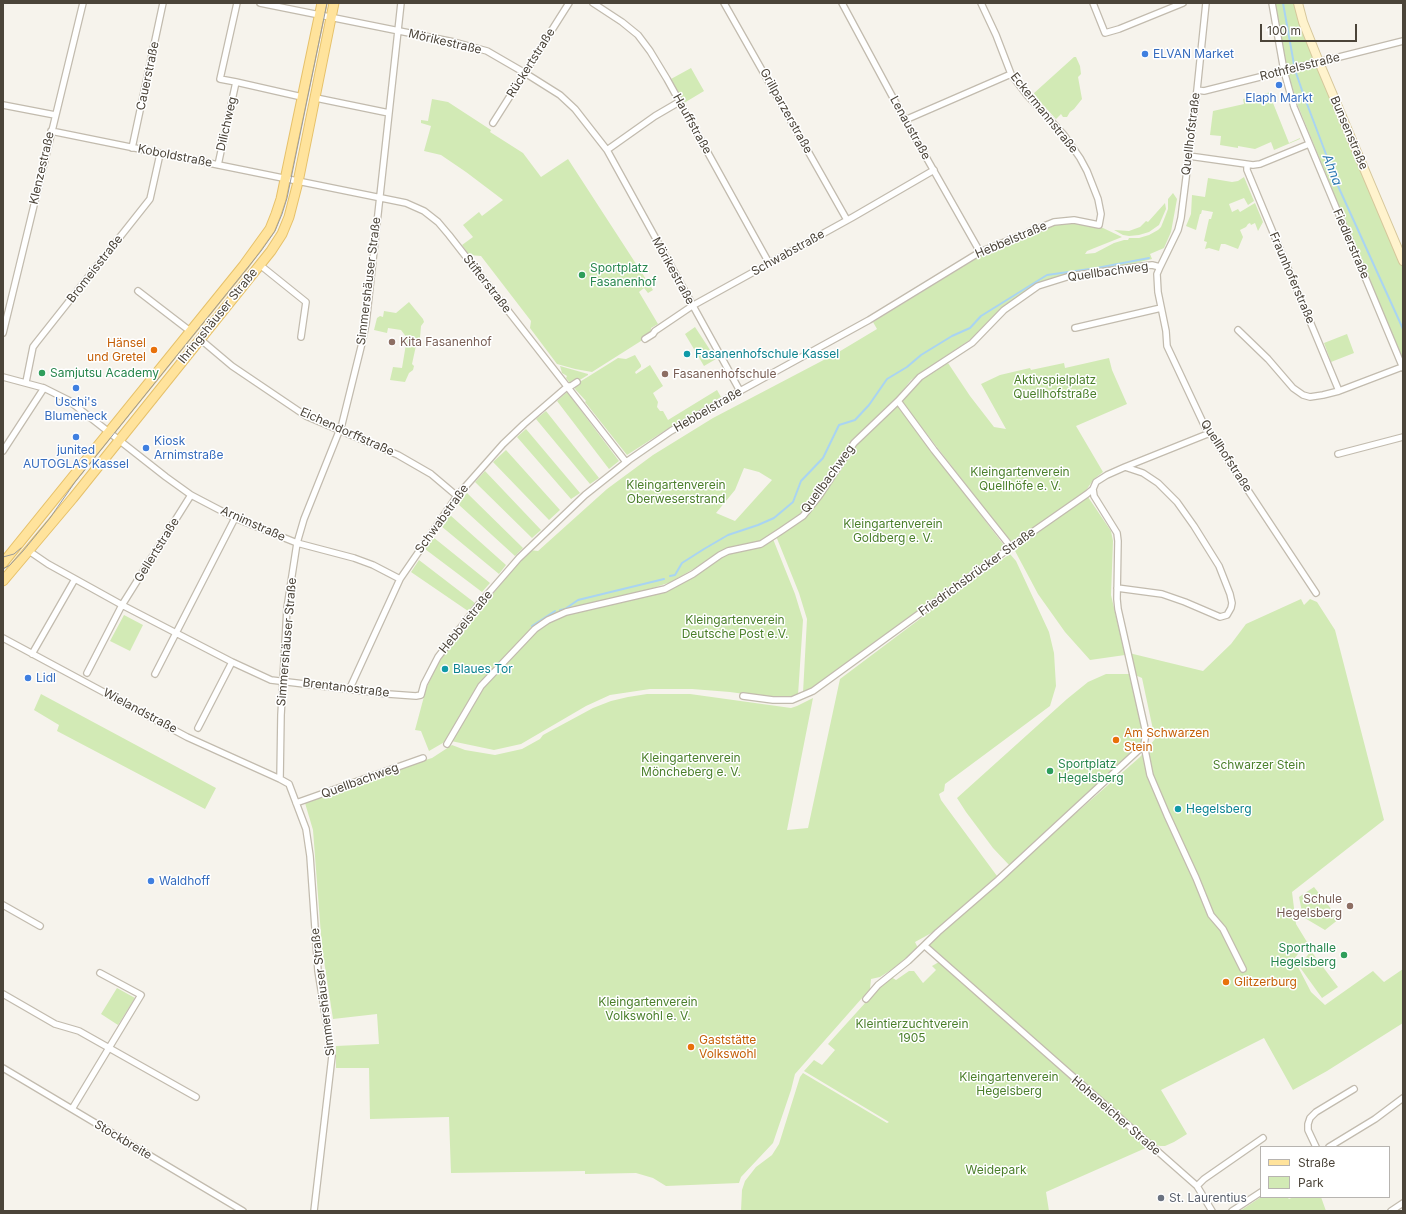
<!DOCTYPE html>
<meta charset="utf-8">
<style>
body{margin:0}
#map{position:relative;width:1406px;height:1214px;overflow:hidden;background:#f6f3ec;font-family:Inter,sans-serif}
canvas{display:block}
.frame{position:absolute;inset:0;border:4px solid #4b4439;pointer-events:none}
.legend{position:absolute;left:1260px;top:1146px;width:130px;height:52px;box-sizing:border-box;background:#fff;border:1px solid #b7b4b0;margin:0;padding:5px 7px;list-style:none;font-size:12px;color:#4b4439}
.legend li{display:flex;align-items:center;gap:8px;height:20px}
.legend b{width:20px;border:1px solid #b7b4b0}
.scale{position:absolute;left:1260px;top:24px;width:97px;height:18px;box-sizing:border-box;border:2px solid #4b4439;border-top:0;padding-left:5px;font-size:12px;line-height:14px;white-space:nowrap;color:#4b4439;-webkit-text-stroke:3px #fff;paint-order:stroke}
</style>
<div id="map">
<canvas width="1406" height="1214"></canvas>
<div class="frame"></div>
<ul class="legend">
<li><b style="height:5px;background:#ffe39c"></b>Straße</li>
<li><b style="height:11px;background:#d2eab5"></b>Park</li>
</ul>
<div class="scale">100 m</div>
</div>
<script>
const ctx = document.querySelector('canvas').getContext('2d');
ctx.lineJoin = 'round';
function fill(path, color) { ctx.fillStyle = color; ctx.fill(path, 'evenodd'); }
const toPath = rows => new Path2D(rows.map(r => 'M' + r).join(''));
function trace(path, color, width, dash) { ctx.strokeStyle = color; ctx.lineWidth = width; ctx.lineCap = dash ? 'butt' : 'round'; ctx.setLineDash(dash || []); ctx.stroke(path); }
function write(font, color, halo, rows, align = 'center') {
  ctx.font = font + ' Inter,sans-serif'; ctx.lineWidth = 3; ctx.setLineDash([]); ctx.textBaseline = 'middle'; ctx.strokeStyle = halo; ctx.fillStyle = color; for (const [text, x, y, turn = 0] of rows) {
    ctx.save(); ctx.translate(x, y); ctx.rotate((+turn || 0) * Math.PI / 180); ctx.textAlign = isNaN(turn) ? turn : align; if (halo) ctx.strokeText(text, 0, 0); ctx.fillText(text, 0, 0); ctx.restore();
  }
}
fill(toPath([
 [1273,3,1295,3,1370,191,1403,266,1403,362,1298,106,1289,77],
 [1074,57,1076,57,1080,66,1081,74,1078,77,1082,99,1074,109,1070,112,1067,117,1063,117,1061,114,1056,119,1033,94],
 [691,68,704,91,684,103,671,79],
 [1271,92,1275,101,1273,103,1289,143,1300,138,1300,139,1274,150,1271,142,1255,149,1238,146,1238,148,1220,145,1221,136,1210,135,1213,111,1244,104,1243,99],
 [432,99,448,102,491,130,490,132,523,153,541,177,568,159,653,290,648,293,644,288,639,292,658,324,651,328,652,334,592,372,575,369,557,364,530,328,531,321,481,256,469,255,462,245,473,237,463,225,479,212,482,216,503,200,466,172,441,155,424,151,431,126,421,123,421,120,428,121],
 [1244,177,1254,201,1248,205,1244,198,1229,204,1232,212,1238,209,1240,212,1255,203,1263,222,1258,231,1255,223,1251,225,1250,223,1248,224,1246,227,1240,230,1243,237,1238,249,1225,244,1221,244,1219,251,1209,248,1205,249,1207,242,1204,241,1209,219,1211,219,1213,212,1202,210,1201,214,1200,214,1196,230,1186,226,1191,214,1192,195,1205,197,1208,178,1232,182,1238,181],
 [1173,193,1177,199,1171,232,1164,248,1150,254,1152,259,1124,266,1070,274,1036,285,999,311,971,339,911,380,900,394,852,441,833,469,816,495,801,515,759,542,726,550,671,582,644,591,545,619,479,684,448,740,429,751,421,731,415,730,426,689,438,663,473,617,530,550,538,551,607,489,653,455,713,418,837,353,877,329,873,322,982,255,1056,225,1072,223,1103,228,1122,237,1087,251,1085,254,1095,253,1114,243,1124,240,1128,240,1129,238,1139,238,1149,235,1158,230,1161,227,1165,217,1168,209,1168,199],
 [744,468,759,472,772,480,735,521,716,513,735,490],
 [1165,203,1166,209,1159,225,1149,232,1139,235,1129,236,1123,235,1114,230,1129,231,1140,227,1146,221,1148,222],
 [409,302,423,319,424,322,421,326,420,338,417,341,412,364,414,366,413,370,409,373,405,382,390,380,393,367,402,368,407,338,401,330,388,328,387,333,374,330,377,318,380,316,383,317,384,311,396,313],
 [695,327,716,359,704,366,685,334],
 [1347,334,1354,353,1331,362,1324,343],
 [635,355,641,365,641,367,635,372,636,374,650,365,663,386,653,393,658,402,657,407,660,411,663,411,668,420,717,390,721,397,669,428,627,455,585,402,586,401,575,389,575,387,578,383,618,358,626,359],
 [1109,358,1112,370,1127,404,1076,426,1103,472,1094,479,1084,493,1012,544,902,402,918,382,948,363,970,396,994,427,1006,429,981,384,1000,375,1030,368,1031,370,1064,363,1065,368],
 [560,366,588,374,588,375,578,381,570,383,566,378,567,376,562,373],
 [567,392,619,461,609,469,557,401],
 [897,405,1006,548,812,689,803,693,807,619,799,593,776,536,803,517,855,445],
 [546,411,599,478,590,484,536,419],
 [526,429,580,493,571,499,517,437],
 [506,450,560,510,549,520,493,462],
 [485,471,541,530,532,538,475,482],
 [467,493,523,548,515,556,458,504],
 [1088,497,1111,531,1113,541,1111,595,1125,655,1090,660,1065,632,1038,594,1014,549],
 [450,515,506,565,499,574,441,526],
 [433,537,490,583,482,592,425,549],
 [773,539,795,594,803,620,798,695,791,698,773,698,730,692,692,689,650,689,610,695,586,706,521,744,494,750,451,741,484,685,533,632,552,620,576,611,668,591,722,557],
 [1010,554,1016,561,1049,632,1054,653,1056,686,1050,706,945,784,944,791,939,794,941,800,997,876,943,925,935,931,915,942,918,948,894,968,880,977,871,979,870,989,795,1074,791,1090,773,1143,741,1177,739,1183,666,1186,653,1178,636,1173,585,1174,585,1171,451,1173,449,1117,370,1119,369,1068,336,1068,336,1046,379,1044,377,1014,333,1019,322,948,313,830,305,803,422,761,432,758,452,745,465,750,495,755,522,749,540,739,543,735,593,708,611,701,628,697,647,694,690,694,791,708,797,706,813,698,787,830,808,828,840,679,961,588],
 [419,560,475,603,468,611,411,572],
 [1301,599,1304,605,1310,599,1317,602,1335,630,1384,820,1292,892,1296,924,1307,942,1294,959,1311,992,1325,1005,1373,971,1384,982,1403,969,1403,1023,1327,1071,1293,1090,1264,1038,1161,1090,1187,1134,1174,1142,1165,1146,1160,1146,1156,1145,1117,1112,930,946,930,944,939,933,1140,757,1155,739,1142,678,1135,675,1129,653,1203,671,1231,644,1246,624],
 [124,615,143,625,130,651,110,641],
 [1106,674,1129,674,1143,733,1142,744,1010,866,993,848,966,812,957,798,1067,699,1088,682],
 [41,694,216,788,205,809,57,731,59,725,34,710],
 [1314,887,1339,919,1325,930,1303,917,1299,897],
 [1311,951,1338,987,1322,998,1299,966],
 [939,962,941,962,1112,1115,1111,1116,1118,1120,1148,1147,1046,1192,1049,1211,741,1211,742,1190,745,1181,756,1167,772,1155,779,1144,800,1077,803,1073,887,1123,889,1122,804,1071,814,1060,822,1065,835,1050,828,1044,875,992,891,977,896,980,909,971,914,971,923,983,936,970,932,966],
 [117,988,135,998,118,1025,101,1014],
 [1261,1197,1287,1197,1289,1199,1294,1197,1321,1197,1326,1211,1240,1211]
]), '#d2eab5');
trace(toPath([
 [1283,3,1295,70,1304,96,1338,186,1403,329],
 [670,576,675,575,682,563,704,549,728,535,758,525,774,518,793,502,801,481,823,458,839,425,855,420,869,405,887,379,907,367,921,355,952,336,970,328,981,316,1047,275,1097,268,1149,258],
 [560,610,565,609,578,600,664,579],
 [532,626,555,611]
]), '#a9d4f2', 2);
const street = toPath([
 [260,3,454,42,487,51,525,73,560,95,575,109,607,150,740,391],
 [593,3,622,22,638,35,650,51,667,79,769,263],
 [724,3,847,220],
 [842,3,905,120,980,252],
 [1093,3,1105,33,1119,29,1183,3],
 [1206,3,1197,90,1181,218,1178,230,1160,267,1157,274,1158,292,1166,331,1167,346,1206,429,1210,433,1316,593],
 [1272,3,1284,71,1294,107,1403,368],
 [236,82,302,97],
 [1197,90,1204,91,1403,41],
 [316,98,389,113],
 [3,105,55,115],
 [905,120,1011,74],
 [493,123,569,3],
 [51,131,406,203,424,211,438,222,449,235,626,462],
 [132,148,163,3],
 [607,150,655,116,679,102],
 [1189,156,1253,165,1260,164,1309,144],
 [218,165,236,82,220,79,237,3],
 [1247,165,1247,170,1339,391],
 [260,265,306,302,301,337],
 [138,291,190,331],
 [1075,328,1161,308],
 [1238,330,1268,359,1293,388,1303,395,1310,397,1323,395,1339,391,1402,367],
 [3,333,83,3],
 [200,339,232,366,306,416,398,455,431,474,457,496],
 [645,339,653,334,655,331,692,306,853,217,934,170],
 [3,377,44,388,68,400,166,477,191,495,235,518,297,543,354,558,373,565,400,579],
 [26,382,33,347,36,343,150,199,160,154],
 [898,401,934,450,1011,547],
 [3,451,44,388],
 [1338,454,1403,437],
 [1093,489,1094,496,1117,533,1118,541,1117,599,1118,609,1146,733,1144,745,1150,775,1167,815,1196,878,1211,915,1223,929,1243,969],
 [29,551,48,564,122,605,232,662,271,680,388,694,416,696,421,695,424,684,438,657,479,604,519,558,585,495,629,460,671,431,740,391,869,320,980,252,1054,222,1074,220,1099,225,1101,214,1098,199,1087,171,1080,158,1064,135,1027,95,1011,74,996,35,981,3],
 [1117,588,1162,594,1185,602,1220,617,1227,615,1231,608,1232,603,1230,594,1219,566,1194,526,1177,502,1158,483,1143,473,1125,467],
 [3,638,187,737,280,779,289,784,306,829,310,856,318,971,332,1056,314,1211],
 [32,654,75,579],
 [87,673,122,605,191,495],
 [155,674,235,518],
 [350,688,400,579,457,496,503,444,524,424,568,386,571,386,577,382],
 [743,696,773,700,792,700,813,691,1011,547,1087,494,1093,489,1096,482,1107,475,1125,467,1210,433],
 [198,728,232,662],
 [447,744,481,686,535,629,548,620,566,612,665,589,693,574,720,555,728,551,761,544,781,531,803,516,819,496,854,443,898,401,920,377,972,343,1004,310,1038,286,1070,276,1143,266,1152,265,1160,267],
 [280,779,281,715,287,608,297,543,304,519,342,424,362,343,366,324,401,3],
 [296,803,423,758],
 [3,905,40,926],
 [925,946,1197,1186,1212,1211],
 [3,994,55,1024,79,1031,196,1097],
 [866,999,878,985,908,961,938,932,998,880,1144,745],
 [3,1068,243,1211],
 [72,1109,141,995,100,973],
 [1316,1147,1308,1130,1308,1124,1310,1118,1316,1112,1354,1089],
 [1329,1147,1375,1119,1403,1098],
 [1197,1186,1204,1179,1263,1138],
 [1232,1211,1261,1192],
 [1391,1211,1403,1203]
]);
const secondary = toPath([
 [1298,3,1303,22,1319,62,1403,261]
]);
const primary = toPath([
 [3,563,244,265,270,229,276,214,281,199,322,3],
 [3,581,73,498,271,251,282,234,289,217,298,182,334,3]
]);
trace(street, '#c2bbae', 8);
trace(secondary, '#d6c79b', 10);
trace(primary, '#e6c16a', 11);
trace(street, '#fff', 5.5);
trace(secondary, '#fff3cd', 8);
trace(primary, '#ffe39c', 9);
trace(toPath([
 [3,557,14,554,21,548],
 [3,569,10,565,23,551,50,518,75,482,261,251,275,231,282,214,287,198,327,3]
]), '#9a9a9a', 1);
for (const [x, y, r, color] of [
 [1145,54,4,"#3f7fe0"],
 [1279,85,4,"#3f7fe0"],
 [582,275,4,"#2e9e5b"],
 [392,342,4,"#8d6e63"],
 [154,350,4,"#e8710a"],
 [687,354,4,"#0f9aa8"],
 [42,373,4,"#2e9e5b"],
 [665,374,4,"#8d6e63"],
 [76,388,4,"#3f7fe0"],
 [76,437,4,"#3f7fe0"],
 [146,448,4,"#3f7fe0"],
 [445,669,4,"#0f9aa8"],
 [28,678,4,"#3f7fe0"],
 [1116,740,4,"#e8710a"],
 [1050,771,4,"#2e9e5b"],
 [1178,809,4,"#0f9aa8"],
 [151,881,4,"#3f7fe0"],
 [1350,906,4,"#8d6e63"],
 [1344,955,4,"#2e9e5b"],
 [1226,982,4,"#e8710a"],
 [691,1047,4,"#e8710a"],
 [1161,1198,4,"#6b7280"]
]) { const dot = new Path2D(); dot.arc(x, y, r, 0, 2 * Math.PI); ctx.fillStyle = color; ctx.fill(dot); trace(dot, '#fff', 1.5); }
write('12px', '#4b4439', '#fff', [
 ["Mörikestraße",445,42,13],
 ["Rückertstraße",531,63,-58],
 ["Rothfelsstraße",1300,67,-14],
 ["Cauerstraße",148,76,-78],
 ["Grillparzerstraße",786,111,61],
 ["Eckermannstraße",1044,113,51],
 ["Dilichweg",227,124,-77],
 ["Hauffstraße",692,124,61],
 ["Lenaustraße",910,128,61],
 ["Bunsenstraße",1349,133,67],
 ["Quellhofstraße",1191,134,-83],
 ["Koboldstraße",175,156,11],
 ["Klenzestraße",42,168,-77],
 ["Hebbelstraße",1011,240,-23],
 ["Fiedlerstraße",1351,244,67],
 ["Schwabstraße",788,253,-29],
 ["Bromeisstraße",95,269,-52],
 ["Mörikestraße",673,271,61],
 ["Quellbachweg",1108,272,-8],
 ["Fraunhoferstraße",1292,278,67],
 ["Simmershäuser Straße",369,281,-83],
 ["Stifterstraße",487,284,52],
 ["Ihringshäuser Straße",218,316,-51],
 ["Hebbelstraße",708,410,-30],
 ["Eichendorffstraße",347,432,24],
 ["Quellhofstraße",1226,456,57],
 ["Quellbachweg",828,479,-54],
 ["Schwabstraße",442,519,-54],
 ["Arnimstraße",253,524,24],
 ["Gellertstraße",157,550,-58],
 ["Friedrichsbrücker Straße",977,572,-36],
 ["Hebbelstraße",466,622,-51],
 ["Simmershäuser Straße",287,642,-85],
 ["Brentanostraße",346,688,7],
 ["Wielandstraße",140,711,28],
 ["Quellbachweg",360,781,-20],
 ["Simmershäuser Straße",323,992,-97],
 ["Hoheneicher Straße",1116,1116,41],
 ["Stockbreite",123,1140,31]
]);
write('12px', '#366cbe', '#fff', [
 ["ELVAN Market",1153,54],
 ["Elaph Markt",1279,98,"center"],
 ["Uschi's",76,402,"center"],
 ["Blumeneck",76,416,"center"],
 ["Kiosk",154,441],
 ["Arnimstraße",154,455],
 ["junited",76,450,"center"],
 ["AUTOGLAS Kassel",76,464,"center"],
 ["Lidl",36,678],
 ["Waldhoff",159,881]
], 'left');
write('12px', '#27864d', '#fff', [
 ["Sportplatz",590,268],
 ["Fasanenhof",590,282],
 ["Samjutsu Academy",50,373],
 ["Sportplatz",1058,764],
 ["Hegelsberg",1058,778],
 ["Sporthalle",1336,948,"right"],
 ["Hegelsberg",1336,962,"right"]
], 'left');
write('12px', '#785e54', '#fff', [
 ["Kita Fasanenhof",400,342],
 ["Fasanenhofschule",673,374],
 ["Schule",1342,899,"right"],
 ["Hegelsberg",1342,913,"right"]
], 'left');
write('12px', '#c56008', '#fff', [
 ["Hänsel",146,343,"right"],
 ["und Gretel",146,357,"right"],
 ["Am Schwarzen",1124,733],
 ["Stein",1124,747],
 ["Glitzerburg",1234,982],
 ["Gaststätte",699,1040],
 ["Volkswohl",699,1054]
], 'left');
write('12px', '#0d838f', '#fff', [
 ["Fasanenhofschule Kassel",695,354],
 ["Blaues Tor",453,669],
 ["Hegelsberg",1186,809]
], 'left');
write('12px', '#4a7f2a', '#fff', [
 ["Aktivspielplatz",1055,380],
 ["Quellhofstraße",1055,394],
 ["Kleingartenverein",1020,472],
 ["Quellhöfe e. V.",1020,486],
 ["Kleingartenverein",676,485],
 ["Oberweserstrand",676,499],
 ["Kleingartenverein",893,524],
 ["Goldberg e. V.",893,538],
 ["Kleingartenverein",735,620],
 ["Deutsche Post e.V.",735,634],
 ["Kleingartenverein",691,758],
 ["Möncheberg e. V.",691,772],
 ["Schwarzer Stein",1259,765],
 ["Kleingartenverein",648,1002],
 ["Volkswohl e. V.",648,1016],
 ["Kleintierzuchtverein",912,1024],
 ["1905",912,1038],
 ["Kleingartenverein",1009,1077],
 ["Hegelsberg",1009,1091],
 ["Weidepark",996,1170]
]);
write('12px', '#5b616d', '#fff', [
 ["St. Laurentius",1169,1198]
], 'left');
write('italic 13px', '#2e7ab2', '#fff', [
 ["Ahna",1332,170,69]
]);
</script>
